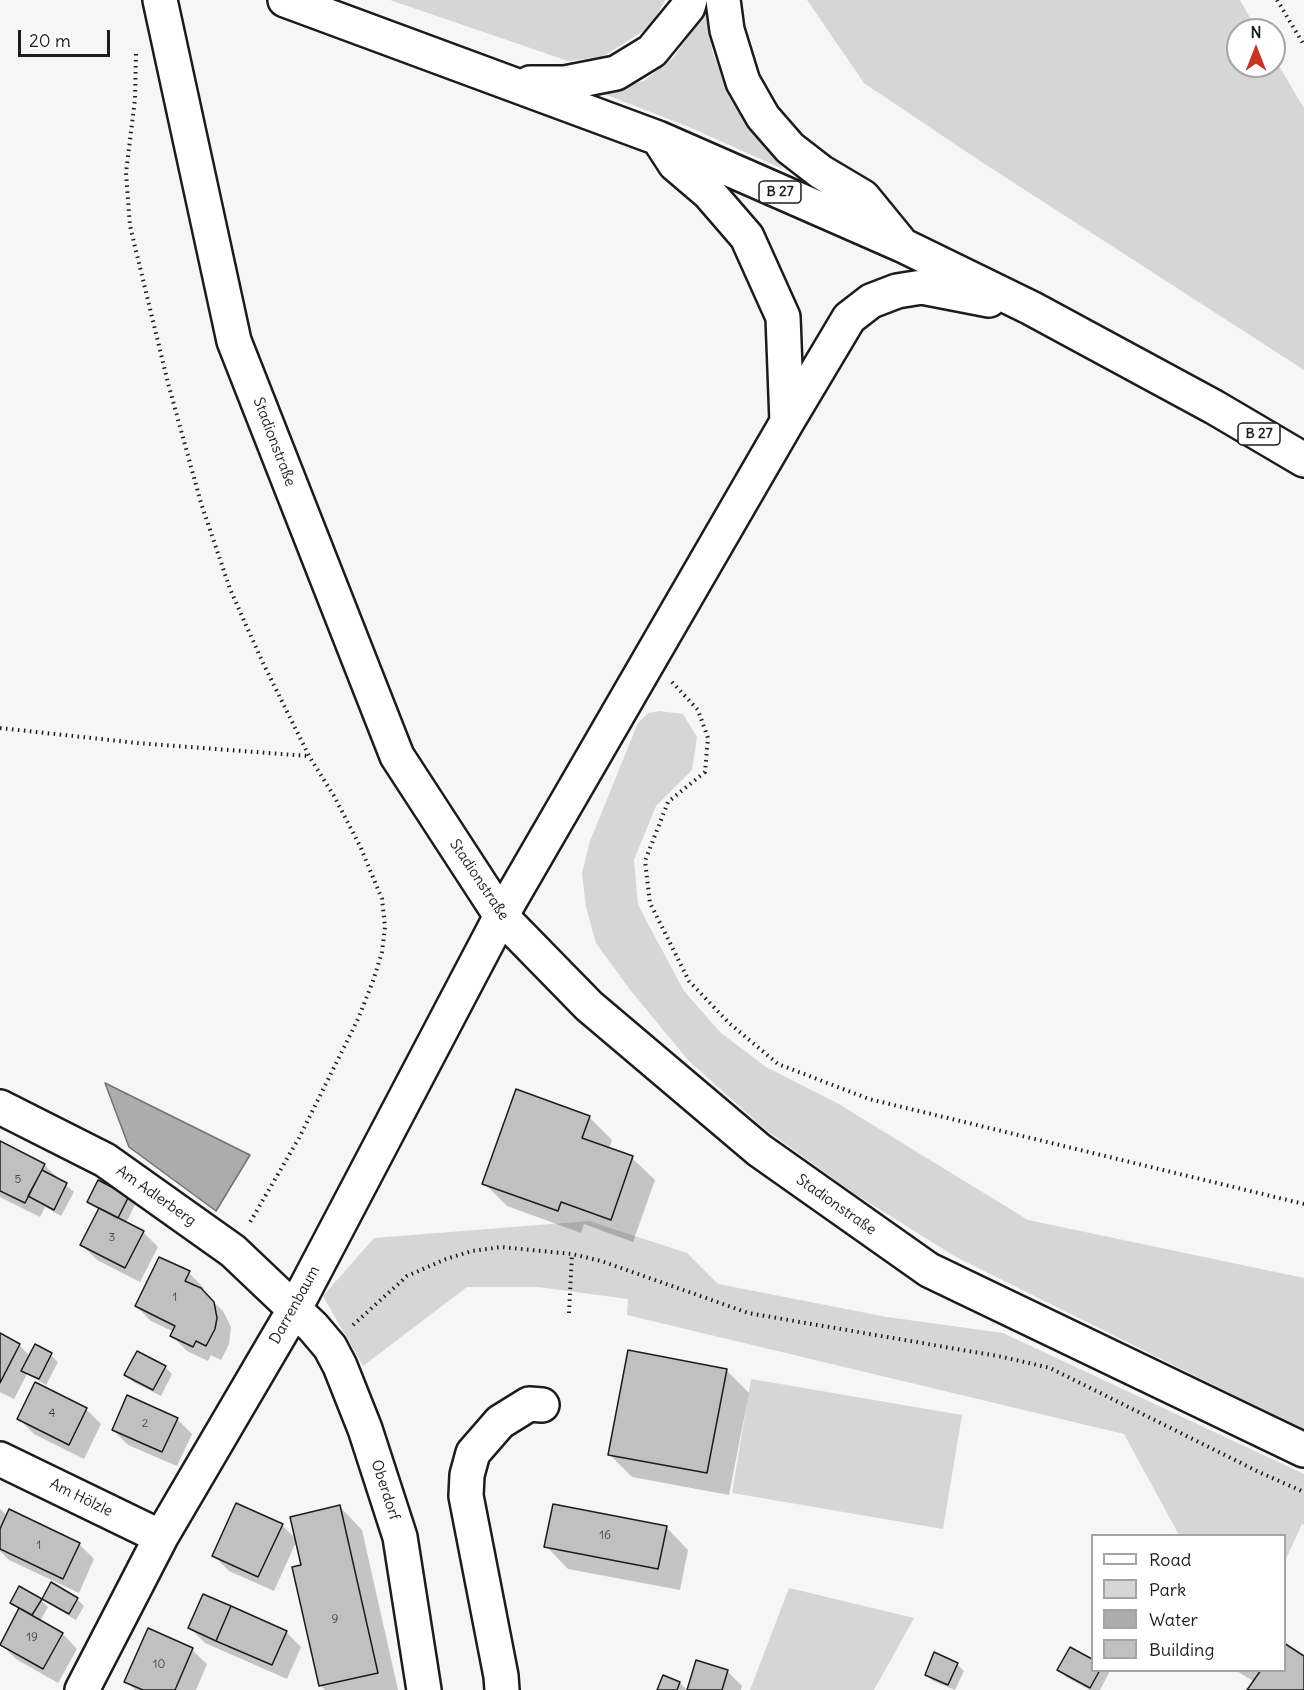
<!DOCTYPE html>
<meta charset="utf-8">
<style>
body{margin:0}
#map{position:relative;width:1304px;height:1690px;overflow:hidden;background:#f6f6f6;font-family:Delius,sans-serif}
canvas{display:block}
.legend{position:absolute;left:1091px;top:1534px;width:195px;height:138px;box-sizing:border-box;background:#fff;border:2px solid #a4a4a4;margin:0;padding:8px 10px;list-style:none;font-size:18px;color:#1c1c1c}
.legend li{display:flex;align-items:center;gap:12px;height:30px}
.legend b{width:30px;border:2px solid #a4a4a4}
.north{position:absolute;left:1226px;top:18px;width:60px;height:60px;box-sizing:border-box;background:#fff;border:2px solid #a4a4a4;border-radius:50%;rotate:0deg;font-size:16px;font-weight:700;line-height:24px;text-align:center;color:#1c1c1c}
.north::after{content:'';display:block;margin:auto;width:21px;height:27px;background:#c8321e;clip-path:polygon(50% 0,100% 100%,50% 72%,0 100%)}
.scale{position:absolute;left:18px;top:30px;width:92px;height:27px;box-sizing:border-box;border:3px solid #1c1c1c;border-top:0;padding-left:8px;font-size:18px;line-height:21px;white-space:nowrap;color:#1c1c1c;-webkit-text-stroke:4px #fff;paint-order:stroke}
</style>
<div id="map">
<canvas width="1304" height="1690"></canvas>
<ul class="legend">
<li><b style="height:8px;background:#fff"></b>Road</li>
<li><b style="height:16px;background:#d6d6d6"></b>Park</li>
<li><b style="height:16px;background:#acacac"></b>Water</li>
<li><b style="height:16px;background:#c0c0c0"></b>Building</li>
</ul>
<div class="north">N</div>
<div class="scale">20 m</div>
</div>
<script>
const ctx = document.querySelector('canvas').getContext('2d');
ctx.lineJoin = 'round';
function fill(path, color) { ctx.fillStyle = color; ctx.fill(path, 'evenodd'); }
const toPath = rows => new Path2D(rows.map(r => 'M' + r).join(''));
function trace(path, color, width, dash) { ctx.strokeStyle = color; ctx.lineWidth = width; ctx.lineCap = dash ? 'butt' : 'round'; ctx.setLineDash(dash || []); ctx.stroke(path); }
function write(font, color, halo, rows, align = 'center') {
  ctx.font = font + ' Delius,sans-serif'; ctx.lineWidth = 6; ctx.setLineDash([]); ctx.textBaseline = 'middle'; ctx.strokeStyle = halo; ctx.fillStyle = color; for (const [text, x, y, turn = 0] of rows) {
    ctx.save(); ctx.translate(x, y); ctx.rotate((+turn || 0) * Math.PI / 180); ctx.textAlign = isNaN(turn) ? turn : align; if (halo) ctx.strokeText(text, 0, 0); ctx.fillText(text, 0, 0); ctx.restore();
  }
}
fill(toPath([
 [390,0,665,0,650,27,602,57,568,61],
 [807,0,1240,0,1257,30,1238,30,1238,66,1274,66,1274,58,1304,108,1304,370,977,159,864,83],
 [708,8,712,50,730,99,783,169,689,127,599,92,644,81,674,57],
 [659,711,683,714,697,737,692,770,656,806,634,860,638,905,684,991,721,1033,766,1067,837,1103,1028,1220,1304,1278,1304,1430,956,1257,855,1194,766,1130,688,1060,631,991,596,943,586,907,582,873,590,841,638,723,648,713],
 [589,1221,687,1253,718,1284,887,1317,1003,1333,1304,1474,1304,1525,1302,1524,1285,1561,1284,1536,1179,1535,1124,1434,627,1315,628,1299,538,1287,467,1287,363,1366,323,1296,374,1238],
 [751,1379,962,1415,943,1529,732,1493],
 [789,1588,914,1618,874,1690,750,1690]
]), '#d6d6d6');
const water = toPath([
 [105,1083,250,1155,216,1211,129,1147,105,1083]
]);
fill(water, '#acacac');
trace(water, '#727272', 1.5);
fill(toPath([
 [589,1117,612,1140,609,1149,632,1158,655,1180,633,1242,584,1224,581,1233,507,1206,484,1183],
 [0,1143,44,1165,74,1192,61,1216,45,1207,40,1217,0,1197],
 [99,1182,128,1198,135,1205,126,1223,143,1232,158,1247,140,1282,97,1260,82,1245,100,1211,89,1202],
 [189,1273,204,1288,202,1291,223,1311,231,1327,229,1344,221,1360,211,1355,208,1361,187,1351,172,1336,174,1332,151,1321,136,1306],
 [0,1335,19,1345,30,1356,35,1346,51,1355,58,1362,46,1385,27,1374,14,1399,0,1392],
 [165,1367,172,1374,161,1396,133,1382,126,1374],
 [726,1370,749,1393,729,1495,632,1477,609,1454],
 [86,1409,101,1424,84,1459,34,1434,19,1419],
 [177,1419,192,1434,177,1466,128,1445,113,1430],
 [340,1507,362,1530,398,1690,325,1690,320,1685],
 [0,1509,7,1516,10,1511,79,1544,94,1559,79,1593,9,1560,0,1551],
 [282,1525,297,1540,274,1591,229,1571,214,1556],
 [666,1527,688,1550,680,1590,568,1569,546,1546],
 [44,1598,77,1599,84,1606,76,1620,51,1605],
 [41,1600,48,1607,40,1621,63,1634,77,1649,58,1683,16,1659,1,1644,20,1611,12,1603],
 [190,1628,286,1632,301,1647,287,1679,205,1643],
 [149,1630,192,1650,207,1664,196,1690,135,1690,126,1681],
 [1071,1649,1092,1661,1092,1670,1107,1670,1109,1673,1100,1690,1090,1690,1066,1677,1059,1670],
 [1304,1658,1304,1690,1249,1690,1255,1682,1235,1670,1284,1670],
 [957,1664,964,1671,955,1690,933,1681,926,1674],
 [727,1671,742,1686,741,1690,689,1690],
 [680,1683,687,1690,659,1690]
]), '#0003');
const building = toPath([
 [516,1089,590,1116,582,1138,633,1156,611,1220,561,1202,558,1211,482,1184,516,1089],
 [0,1141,45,1164,25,1203,0,1191,0,1141],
 [42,1170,67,1183,54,1210,28,1196,42,1170],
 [98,1180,129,1196,118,1218,87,1202,98,1180],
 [99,1208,144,1231,125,1268,80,1245,99,1208],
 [159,1257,190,1271,185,1281,201,1288,214,1302,217,1318,215,1329,206,1346,196,1341,193,1347,170,1336,175,1326,135,1306,159,1257],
 [0,1333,20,1344,0,1383,0,1333],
 [35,1344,52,1353,39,1379,21,1371,35,1344],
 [628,1350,727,1369,707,1473,608,1455,628,1350],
 [137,1351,166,1366,153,1390,124,1375,137,1351],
 [35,1382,87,1408,69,1445,17,1419,35,1382],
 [127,1395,178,1418,162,1452,112,1430,127,1395],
 [236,1503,283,1524,258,1577,212,1556,236,1503],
 [553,1504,667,1526,658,1569,544,1547,553,1504],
 [340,1505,378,1673,319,1686,292,1567,301,1565,290,1517,340,1505],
 [9,1509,80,1543,63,1579,0,1549,0,1529,9,1509],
 [51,1582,78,1598,69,1614,42,1599,51,1582],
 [19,1586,42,1599,32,1615,10,1603,19,1586],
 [203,1594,231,1606,216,1641,188,1628,203,1594],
 [231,1606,287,1631,272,1665,216,1641,231,1606],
 [19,1608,63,1633,43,1669,0,1645,19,1608],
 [148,1628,193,1648,175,1690,143,1690,124,1682,148,1628],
 [1284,1643,1304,1656,1304,1690,1247,1690,1261,1670,1284,1670,1284,1643],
 [1070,1647,1092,1659,1092,1670,1100,1670,1090,1688,1057,1670,1070,1647],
 [934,1652,958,1663,948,1685,925,1675,934,1652],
 [696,1660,728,1670,722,1690,687,1690,696,1660],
 [663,1675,680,1682,677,1690,657,1690,663,1675]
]);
fill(building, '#c0c0c0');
trace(building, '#1c1c1c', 1.5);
const minor = toPath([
 [160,0,234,341,397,756,501,916,589,1006,759,1150,929,1270,1304,1450],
 [0,1107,105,1160,233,1251,313,1327,330,1347,340,1366,365,1429,400,1537,424,1690],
 [0,1459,161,1537],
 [82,1690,161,1537,294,1310,501,916],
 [502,1690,501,1676,466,1496,467,1475,473,1453,500,1422,529,1404,542,1405]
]);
const major = toPath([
 [285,0,658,138,902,245,1031,308,1214,407,1304,460],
 [723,0,727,30,743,82,763,117,790,148,821,172,863,197,899,241],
 [530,83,565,83,616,73,652,51,688,7,690,0],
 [662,144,675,164,709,193,747,237,783,317,787,422],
 [501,916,787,422,849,318,871,301,897,291,922,287,989,300]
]);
trace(minor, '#1c1c1c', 38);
trace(major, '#1c1c1c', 38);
trace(toPath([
 [1277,0,1304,45],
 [136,54,135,99,126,173,130,226,168,383,201,503,230,589,262,661,309,756,334,796,360,846,382,899,385,927,382,952,373,981,358,1019,299,1138,249,1224],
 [672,682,698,710,708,738,705,772,668,802,645,861,650,903,689,981,729,1023,778,1064,869,1099,1304,1204],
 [0,728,137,743,308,756],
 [569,1313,572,1254],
 [353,1325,407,1276,446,1259,472,1251,501,1247,572,1254,601,1261,748,1313,1003,1357,1050,1368,1261,1473,1304,1492]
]), '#1c1c1c', 4, [1.5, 4.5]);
trace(minor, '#fff', 33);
trace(major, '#fff', 33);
write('12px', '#454545', null, [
 ["5",18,1180],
 ["3",112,1238],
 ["1",175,1298],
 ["4",52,1414],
 ["2",145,1424],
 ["16",605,1536],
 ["1",39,1546],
 ["9",335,1620],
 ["19",32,1638],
 ["10",159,1665]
]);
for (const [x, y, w] of [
 [780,192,42],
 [1259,434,42]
]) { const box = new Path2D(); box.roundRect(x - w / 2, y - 11, w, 22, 4.5); ctx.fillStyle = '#fff'; ctx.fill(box); trace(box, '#1c1c1c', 1.5); }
write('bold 14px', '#1c1c1c', null, [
 ["B 27",780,192],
 ["B 27",1259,434]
]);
write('15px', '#1c1c1c', '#fff', [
 ["Stadionstraße",274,442,69],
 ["Stadionstraße",479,880,56],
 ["Am Adlerberg",156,1196,35],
 ["Stadionstraße",836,1205,35],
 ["Darrenbaum",295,1305,-61],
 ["Oberdorf",385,1490,72],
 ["Am Hölzle",81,1498,26]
]);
</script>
